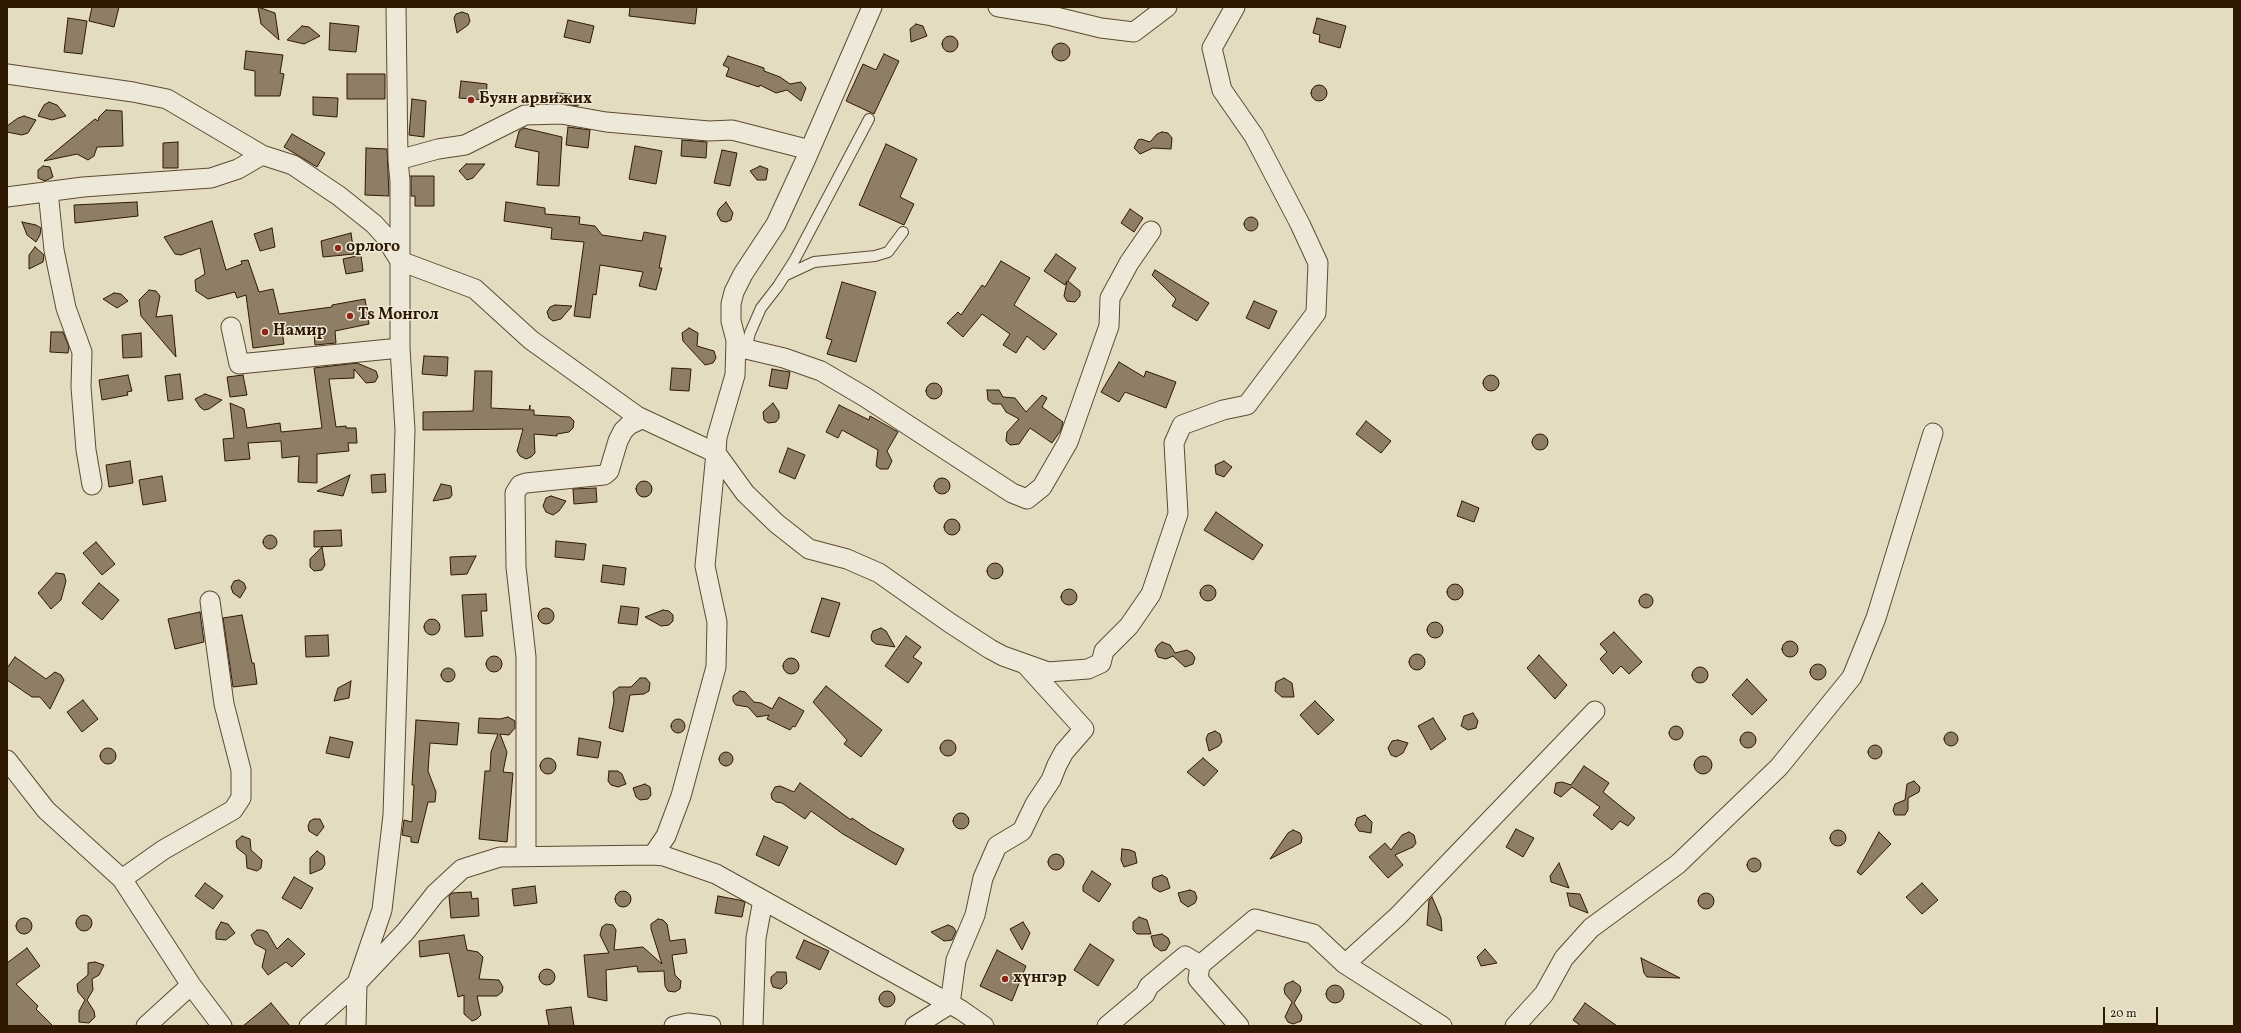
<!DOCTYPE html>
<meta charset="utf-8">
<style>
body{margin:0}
#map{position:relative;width:2241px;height:1033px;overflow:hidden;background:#e4dcc1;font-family:Vollkorn,serif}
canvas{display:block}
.frame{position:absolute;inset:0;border:8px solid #301901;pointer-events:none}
.scale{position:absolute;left:2103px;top:1007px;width:55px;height:18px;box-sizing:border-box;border:2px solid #301901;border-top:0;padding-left:5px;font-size:12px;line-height:14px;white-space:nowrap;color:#301901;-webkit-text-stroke:3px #ede8d7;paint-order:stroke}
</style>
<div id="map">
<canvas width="2241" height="1033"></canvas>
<div class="frame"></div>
<div class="scale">20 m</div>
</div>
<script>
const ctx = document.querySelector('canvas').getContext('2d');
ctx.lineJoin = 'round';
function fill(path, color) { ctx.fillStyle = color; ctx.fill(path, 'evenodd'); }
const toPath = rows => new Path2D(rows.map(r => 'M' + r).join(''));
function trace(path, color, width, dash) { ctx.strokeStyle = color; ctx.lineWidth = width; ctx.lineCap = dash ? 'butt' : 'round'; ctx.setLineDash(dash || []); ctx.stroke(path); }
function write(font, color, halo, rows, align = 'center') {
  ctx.font = font + ' Vollkorn,serif'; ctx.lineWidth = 3; ctx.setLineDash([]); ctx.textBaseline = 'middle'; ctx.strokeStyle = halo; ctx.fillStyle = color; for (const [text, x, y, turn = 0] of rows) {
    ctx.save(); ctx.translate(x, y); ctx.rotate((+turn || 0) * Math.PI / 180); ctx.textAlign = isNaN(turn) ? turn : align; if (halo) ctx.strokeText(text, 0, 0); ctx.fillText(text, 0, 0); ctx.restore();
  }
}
const building = toPath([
 [92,7,119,7,114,27,89,21,92,7],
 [258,7,275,13,279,40,261,24,258,7],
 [630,7,697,7,695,24,629,16,630,7],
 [462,12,468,14,470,21,468,25,457,33,454,18,456,14,462,12],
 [68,18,87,21,82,54,64,52,68,18],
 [1317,18,1346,26,1340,48,1319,42,1320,35,1313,33,1317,18],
 [568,20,594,26,590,43,564,37,568,20],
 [330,23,359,26,356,52,329,50,330,23],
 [916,24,923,26,927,36,911,42,910,29,916,24],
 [302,26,309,27,320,36,304,44,287,40,302,26],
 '942 44a8 8 0 1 1 16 0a8 8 0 1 1-16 0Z',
 '1052 52a9 9 0 1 1 18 0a9 9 0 1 1-18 0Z',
 [246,51,283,55,280,73,284,74,280,96,255,96,255,71,244,69,246,51],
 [884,54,899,61,874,114,846,101,863,64,876,70,884,54],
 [728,56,764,68,764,71,780,77,790,84,801,82,806,88,801,101,787,90,776,93,760,85,759,87,726,76,729,68,723,65,728,56],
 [347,74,385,74,385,99,347,99,347,74],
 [461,81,487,84,486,100,459,98,461,81],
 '1311 93a8 8 0 1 1 16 0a8 8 0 1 1-16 0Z',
 [557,93,579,95,578,106,556,103,557,93],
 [313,97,338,98,337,117,313,115,313,97],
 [412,99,426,101,424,137,409,135,412,99],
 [49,102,57,105,66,116,52,120,38,116,44,105,49,102],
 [106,110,122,111,123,146,97,147,94,156,88,160,77,154,44,161,95,119,98,121,99,117,106,110],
 [24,116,36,120,28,133,22,135,7,132,7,126,18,118,24,116],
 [568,127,590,130,588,148,566,145,568,127],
 [524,128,562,137,559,186,537,185,539,152,515,147,519,131,524,128],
 [1162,132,1168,133,1172,138,1171,149,1153,148,1140,154,1134,148,1138,140,1141,139,1150,142,1157,134,1162,132],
 [292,134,325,153,317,167,284,147,292,134],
 [682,140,707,142,706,158,681,156,682,140],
 [178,142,178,168,163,168,163,143,178,142],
 [886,144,917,159,900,197,914,204,904,225,859,205,886,144],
 [635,146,662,151,656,184,629,179,635,146],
 [366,148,387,149,389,196,365,195,366,148],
 [722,150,737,153,730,186,714,183,722,150],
 [466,164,485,164,473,178,467,180,459,171,466,164],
 [43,166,50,167,53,177,45,181,38,178,38,170,43,166],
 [760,166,768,169,766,180,757,180,750,171,760,166],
 [411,176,434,176,434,206,415,206,415,196,411,196,411,176],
 [137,202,138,216,75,223,74,205,137,202],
 [506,202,545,208,545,214,580,217,579,224,595,226,602,235,642,241,644,232,666,236,659,268,662,268,656,290,639,286,643,272,600,265,596,295,593,294,590,318,574,316,584,242,551,239,552,228,504,221,506,202],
 [726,202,733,213,731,220,726,222,721,221,717,214,719,209,726,202],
 [1130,209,1143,218,1134,232,1121,223,1130,209],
 '1244 224a7 7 0 1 1 14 0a7 7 0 1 1-14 0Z',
 [212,221,226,270,242,264,241,261,248,260,259,292,273,289,279,314,332,307,332,305,365,299,369,324,335,331,336,343,315,345,314,333,312,334,311,326,282,331,284,344,253,348,246,295,237,298,235,292,208,299,196,291,195,280,205,274,200,248,181,255,175,254,164,237,212,221],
 [22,222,36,225,41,228,40,235,36,242,27,235,22,222],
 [272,228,275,247,260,251,254,234,272,228],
 [351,233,354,254,323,257,321,241,351,233],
 [35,247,44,255,43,262,29,269,29,255,35,247],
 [1056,254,1076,268,1068,281,1080,291,1080,296,1075,302,1067,301,1064,296,1067,281,1065,285,1044,271,1056,254],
 [361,255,363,271,346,274,343,259,361,255],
 [1001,261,1030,278,1014,305,1057,334,1044,350,1027,336,1016,353,1003,345,1010,334,982,314,963,337,947,323,958,312,961,315,982,285,985,287,1001,261],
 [1155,270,1209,303,1197,321,1172,306,1176,299,1152,275,1155,270],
 [842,282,876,292,856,362,827,354,832,340,826,338,842,282],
 [149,290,156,291,160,296,156,317,172,315,176,357,141,316,139,300,149,290],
 [114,293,121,294,128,301,117,308,103,299,114,293],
 [1254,301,1277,311,1269,329,1246,318,1254,301],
 [555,305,572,306,561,319,553,321,549,318,547,312,550,307,555,305],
 [689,328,698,333,697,346,714,351,716,358,713,363,705,365,683,341,682,333,689,328],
 [51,332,63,332,69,347,68,353,50,352,51,332],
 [141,333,142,357,123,358,122,335,141,333],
 [424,356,448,357,447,376,422,374,424,356],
 [1119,362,1144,377,1146,371,1176,382,1166,408,1125,392,1119,402,1101,392,1119,362],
 [357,363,376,371,378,377,375,382,366,383,354,369,354,378,329,379,336,427,346,426,346,428,356,428,357,443,348,443,349,451,317,454,317,483,298,482,299,456,282,458,281,441,248,443,250,459,225,461,223,439,234,438,230,403,244,409,247,428,280,423,281,432,322,428,314,368,357,363],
 [672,368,691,369,689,391,670,390,672,368],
 [772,369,790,372,787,389,769,386,772,369],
 [475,371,492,371,491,408,529,410,530,405,530,410,534,410,534,415,570,417,574,421,573,428,569,432,557,434,557,436,534,434,535,453,531,457,526,459,520,456,517,451,523,429,423,430,423,412,473,411,475,371],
 [180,374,183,399,168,401,165,376,180,374],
 '1483 383a8 8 0 1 1 16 0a8 8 0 1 1-16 0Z',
 [128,375,132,391,127,392,128,395,102,400,99,380,128,375],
 [243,375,247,395,230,397,227,377,243,375],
 '926 391a8 8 0 1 1 16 0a8 8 0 1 1-16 0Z',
 [987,390,999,390,1003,397,1015,398,1026,412,1042,395,1047,398,1042,407,1063,422,1061,430,1052,443,1030,428,1019,444,1010,445,1006,441,1007,432,1019,419,1006,412,1001,404,993,404,988,400,987,390],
 [205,394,208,395,222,400,209,409,204,410,200,407,195,399,205,394],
 [773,403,779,412,779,418,776,422,768,423,764,420,763,412,773,403],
 [839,405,869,420,870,416,898,432,887,451,892,461,888,469,880,469,876,466,878,450,842,430,838,438,826,432,839,405],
 [1366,421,1391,441,1381,453,1356,434,1366,421],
 '1532 442a8 8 0 1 1 16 0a8 8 0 1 1-16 0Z',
 [788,448,805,455,795,479,779,472,788,448],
 [130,461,133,483,109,487,106,465,130,461],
 [1224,461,1232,467,1224,477,1216,474,1215,465,1224,461],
 [385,474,386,492,372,493,371,475,385,474],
 [350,475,343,496,317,491,350,475],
 [162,476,166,501,143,505,139,480,162,476],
 '934 486a8 8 0 1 1 16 0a8 8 0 1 1-16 0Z',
 '636 489a8 8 0 1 1 16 0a8 8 0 1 1-16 0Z',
 [441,484,451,486,452,495,450,498,433,501,441,484],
 [596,488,597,502,574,504,573,489,596,488],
 [551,496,566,501,559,511,553,515,546,512,543,506,546,498,551,496],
 [1462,501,1479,508,1474,522,1457,516,1462,501],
 [1216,512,1263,545,1253,560,1204,530,1216,512],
 '944 527a8 8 0 1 1 16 0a8 8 0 1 1-16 0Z',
 [341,530,342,546,314,547,314,531,341,530],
 '263 542a7 7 0 1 1 14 0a7 7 0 1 1-14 0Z',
 [556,541,586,544,584,560,555,557,556,541],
 [96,542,115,564,102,575,83,553,96,542],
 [322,547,325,565,322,570,314,571,310,567,310,559,322,547],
 [476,556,467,574,451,575,450,557,476,556],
 '987 571a8 8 0 1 1 16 0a8 8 0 1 1-16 0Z',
 [603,565,626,568,624,585,601,582,603,565],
 [56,573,64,574,66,581,61,600,51,609,38,593,56,573],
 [239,580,244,583,246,588,240,598,233,593,231,587,234,581,239,580],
 [99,583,119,600,102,620,82,603,99,583],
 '1447 592a8 8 0 1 1 16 0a8 8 0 1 1-16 0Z',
 '1200 593a8 8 0 1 1 16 0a8 8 0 1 1-16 0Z',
 '1061 597a8 8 0 1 1 16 0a8 8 0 1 1-16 0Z',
 '1639 601a7 7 0 1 1 14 0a7 7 0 1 1-14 0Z',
 [486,594,487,611,481,611,483,636,465,637,462,595,486,594],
 [822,598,840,603,829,637,811,632,822,598],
 [621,606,639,608,637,625,618,623,621,606],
 '538 616a8 8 0 1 1 16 0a8 8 0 1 1-16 0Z',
 [663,610,669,611,673,615,673,621,669,625,661,626,645,617,663,610],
 [200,612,204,642,175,649,168,619,200,612],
 [242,615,252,663,254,663,257,684,233,687,223,618,242,615],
 '424 627a8 8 0 1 1 16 0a8 8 0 1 1-16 0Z',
 '1427 630a8 8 0 1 1 16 0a8 8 0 1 1-16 0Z',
 [881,628,886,631,895,647,876,644,872,641,871,636,873,631,881,628],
 [1614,632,1642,662,1629,674,1621,666,1613,674,1600,659,1607,652,1600,644,1614,632],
 [328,635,329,656,306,657,305,636,328,635],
 [906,636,921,647,913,657,922,663,908,683,885,666,906,636],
 '1782 649a8 8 0 1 1 16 0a8 8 0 1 1-16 0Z',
 [1162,642,1170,645,1175,653,1187,650,1192,653,1195,658,1193,664,1185,667,1173,656,1166,659,1158,657,1155,650,1158,645,1162,642],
 '1409 662a8 8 0 1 1 16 0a8 8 0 1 1-16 0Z',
 [1539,655,1567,685,1555,699,1527,668,1539,655],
 '486 664a8 8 0 1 1 16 0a8 8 0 1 1-16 0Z',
 [15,657,46,679,55,672,61,675,64,680,50,709,40,697,32,697,7,680,7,668,15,657],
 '783 666a8 8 0 1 1 16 0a8 8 0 1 1-16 0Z',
 '1810 672a8 8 0 1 1 16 0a8 8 0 1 1-16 0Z',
 '1692 675a8 8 0 1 1 16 0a8 8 0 1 1-16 0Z',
 '441 675a7 7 0 1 1 14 0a7 7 0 1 1-14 0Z',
 [640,678,646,678,650,683,649,691,644,694,630,695,623,732,609,728,614,701,613,692,619,687,631,687,640,678],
 [1284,678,1292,683,1294,697,1282,697,1275,691,1276,682,1284,678],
 [1747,679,1767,700,1752,715,1732,695,1747,679],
 [351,681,349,698,334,701,338,688,351,681],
 [826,686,882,730,861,757,844,744,847,740,813,702,826,686],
 [740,691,745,692,754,702,761,703,772,709,779,697,804,711,795,727,793,726,790,730,767,719,769,715,757,717,748,707,736,705,733,701,733,696,740,691],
 [83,700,98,719,82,732,67,712,83,700],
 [1315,701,1334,720,1318,735,1300,715,1315,701],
 [1473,713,1478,721,1476,728,1468,730,1461,726,1464,716,1473,713],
 [508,717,515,721,515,728,509,735,500,734,507,752,503,772,513,773,507,842,479,839,485,771,490,771,491,752,498,734,478,733,479,718,500,719,508,717],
 [1433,718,1446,739,1431,750,1418,726,1433,718],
 '671 726a7 7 0 1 1 14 0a7 7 0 1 1-14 0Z',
 [416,720,459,723,457,745,430,743,428,771,436,792,435,802,428,802,418,843,411,842,411,837,402,835,404,820,412,822,414,785,412,785,416,720],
 '1669 733a7 7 0 1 1 14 0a7 7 0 1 1-14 0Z',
 [1215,731,1220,734,1222,742,1219,746,1209,751,1206,739,1208,734,1215,731],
 '1944 739a7 7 0 1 1 14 0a7 7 0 1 1-14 0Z',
 '1740 740a8 8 0 1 1 16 0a8 8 0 1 1-16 0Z',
 [330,737,353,742,349,758,326,753,330,737],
 [579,738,601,742,598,758,577,755,579,738],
 '940 748a8 8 0 1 1 16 0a8 8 0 1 1-16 0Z',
 [1398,740,1408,743,1403,753,1396,757,1391,755,1388,748,1392,741,1398,740],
 '1868 752a7 7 0 1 1 14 0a7 7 0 1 1-14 0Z',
 '100 756a8 8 0 1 1 16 0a8 8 0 1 1-16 0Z',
 '719 759a7 7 0 1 1 14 0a7 7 0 1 1-14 0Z',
 '1694 765a9 9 0 1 1 18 0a9 9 0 1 1-18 0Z',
 '540 766a8 8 0 1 1 16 0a8 8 0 1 1-16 0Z',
 [1203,758,1218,771,1204,786,1187,772,1203,758],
 [1584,766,1609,783,1603,792,1635,818,1628,826,1620,821,1612,830,1593,815,1600,807,1572,787,1561,797,1554,793,1556,783,1562,782,1571,785,1584,766],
 [609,771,618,771,622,774,626,784,618,787,611,785,608,781,609,771],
 [1914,781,1920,787,1919,792,1908,798,1908,810,1905,815,1895,815,1893,810,1895,804,1905,800,1907,784,1914,781],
 [800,783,851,820,852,818,871,831,904,849,896,865,843,834,811,811,805,819,782,803,776,802,772,799,771,794,775,787,780,786,794,792,800,783],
 [645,784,650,787,651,795,648,799,640,800,636,797,633,788,645,784],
 '953 821a8 8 0 1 1 16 0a8 8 0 1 1-16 0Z',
 [1365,815,1372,822,1371,833,1359,831,1355,825,1357,818,1365,815],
 [314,819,320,819,324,827,317,836,309,831,308,826,310,821,314,819],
 [1516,829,1534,838,1523,857,1506,847,1516,829],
 [1293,830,1300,833,1302,838,1301,843,1270,859,1288,833,1293,830],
 '1830 838a8 8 0 1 1 16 0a8 8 0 1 1-16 0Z',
 [1409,832,1414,835,1416,843,1413,847,1395,855,1403,865,1388,878,1369,857,1385,843,1391,850,1402,835,1409,832],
 [1879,832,1891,844,1861,875,1857,872,1879,832],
 [242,836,250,839,251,850,262,860,261,868,257,871,247,868,246,855,237,848,236,841,242,836],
 [764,836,788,847,779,866,756,855,764,836],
 [1122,849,1130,850,1135,852,1137,863,1124,867,1121,860,1122,849],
 [317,851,324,856,325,864,322,869,310,874,310,858,317,851],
 '1048 862a8 8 0 1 1 16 0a8 8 0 1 1-16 0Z',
 '1747 865a7 7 0 1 1 14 0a7 7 0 1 1-14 0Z',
 [1559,863,1569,888,1551,882,1550,876,1559,863],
 [1092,871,1111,884,1099,902,1083,891,1083,886,1092,871],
 [1162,875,1167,878,1170,888,1160,892,1153,888,1152,883,1153,878,1162,875],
 [294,877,313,888,301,909,282,898,294,877],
 [205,883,223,896,213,909,195,896,205,883],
 [1922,883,1938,900,1922,914,1906,897,1922,883],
 [535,886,537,903,514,906,512,889,535,886],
 [1190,890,1195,892,1197,898,1195,903,1188,907,1181,902,1178,893,1190,890],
 '615 899a8 8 0 1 1 16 0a8 8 0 1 1-16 0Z',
 [471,892,472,899,478,898,479,916,451,918,449,896,452,893,471,892],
 [1567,893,1580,894,1588,913,1570,906,1567,893],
 '1698 901a8 8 0 1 1 16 0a8 8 0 1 1-16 0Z',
 [718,896,739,900,745,902,742,917,715,913,718,896],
 [1432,897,1441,918,1442,931,1427,925,1429,900,1432,897],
 '76 923a8 8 0 1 1 16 0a8 8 0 1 1-16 0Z',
 [1139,917,1147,920,1151,934,1137,934,1133,930,1133,922,1139,917],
 '16 926a8 8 0 1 1 16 0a8 8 0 1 1-16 0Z',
 [658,919,663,920,667,924,670,941,685,939,687,953,672,955,675,975,681,981,680,989,675,992,668,991,665,986,664,971,638,972,637,966,606,970,607,1001,588,997,584,955,609,953,600,935,602,927,606,924,613,925,616,930,614,950,643,947,662,964,651,929,651,924,658,919],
 [221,922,228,924,235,933,226,940,216,939,216,931,221,922],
 [1023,922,1030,933,1022,950,1010,929,1023,922],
 [948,925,953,927,956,931,952,940,944,941,931,932,948,925],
 [257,930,262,930,267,932,277,949,288,938,305,954,292,967,286,962,268,975,262,967,266,950,255,944,251,935,257,930],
 [1162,934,1168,938,1170,943,1166,950,1161,951,1154,946,1151,936,1162,934],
 [464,935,467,950,478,952,483,957,479,979,499,980,503,987,502,992,497,996,477,996,481,1015,477,1019,472,1021,464,1014,464,995,458,997,449,953,420,957,419,941,464,935],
 [804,940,829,951,820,970,796,958,804,940],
 [1090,944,1114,960,1098,986,1074,970,1090,944],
 [27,948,40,966,16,984,38,1006,36,1009,53,1026,7,1026,7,963,27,948],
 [1485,949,1497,963,1481,966,1477,957,1485,949],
 [997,950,1026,966,1012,1001,980,986,997,950],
 [1641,958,1680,978,1647,977,1644,973,1641,958],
 [95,962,104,965,99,975,92,979,93,990,87,1000,94,1011,95,1017,89,1023,79,1022,79,1011,85,1000,78,992,77,984,88,975,88,963,95,962],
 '539 977a8 8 0 1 1 16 0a8 8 0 1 1-16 0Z',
 [777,972,786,972,787,983,781,989,773,987,771,982,771,977,777,972],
 [1293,981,1300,986,1301,991,1294,1003,1302,1016,1301,1021,1293,1024,1288,1022,1285,1017,1292,1002,1285,994,1284,989,1286,984,1293,981],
 '1326 994a9 9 0 1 1 18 0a9 9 0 1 1-18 0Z',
 '879 999a8 8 0 1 1 16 0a8 8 0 1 1-16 0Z',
 [271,1003,290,1026,243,1026,271,1003],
 [1585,1003,1617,1026,1581,1026,1573,1020,1585,1003],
 [571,1007,574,1026,549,1026,546,1010,571,1007]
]);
fill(building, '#8e7e65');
trace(building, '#301901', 1);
const lane = toPath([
 [786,275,814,262,875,256,888,252,903,232],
 [746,349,750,333,761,308,778,286,794,261,869,119]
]);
const street = toPath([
 [872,7,805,161,776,224,743,274,734,292,731,304,731,321,736,340,735,375,717,437,716,453,745,493,776,523,809,549,847,559,879,573,950,623,990,649,1003,656,1048,672,1088,669,1101,663,1104,651,1129,626,1151,594,1178,514,1174,443,1182,425,1223,410,1247,405,1316,313,1318,263,1300,224,1254,136,1222,90,1212,48,1235,7],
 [998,7,1052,16,1101,28,1134,32,1167,7],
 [7,74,133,92,167,99,262,155,293,165,339,196,374,224,384,235,400,261,475,289,531,340,637,416,716,453,705,566,717,622,716,667,681,796,666,836,653,855],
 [398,160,438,149,465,145,525,115,561,114,606,122,709,131,732,130,810,150],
 [48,191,54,250,66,308,82,352,81,387,86,450,92,485],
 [7,197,83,187,211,178,238,169,262,155],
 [231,327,239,364,400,348],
 [736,350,746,349,784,358,821,371,865,397,1012,493,1027,499,1042,487,1068,442,1109,326,1110,298,1129,263,1151,231],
 [7,760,46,810,122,879,191,985,222,1026],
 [526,856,526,657,516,567,515,493,520,485,526,483,604,475,609,471,618,441,623,431,629,425,641,419],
 [122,879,163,850,233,810,241,798,241,770,224,704,210,601],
 [1345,964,1398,916,1595,711],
 [1200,965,1198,979,1239,1026],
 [146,1026,191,985],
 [309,1026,357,983,406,931,435,894,462,869,500,857,653,855,664,856,716,874,961,1010,984,1026],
 [356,1026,357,983,382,910,393,815,405,430,400,348,400,181,398,160,396,7],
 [674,1026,688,1023,711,1026],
 [753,1026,756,938,763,900],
 [915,1026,950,1004,956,960,975,915,983,878,997,846,1022,831,1035,804,1051,780,1057,765,1064,752,1084,729,1026,665],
 [1107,1026,1145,994,1149,986,1185,956,1200,965,1255,919,1313,934,1345,964,1442,1026],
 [1515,1026,1544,994,1564,958,1591,928,1678,864,1779,767,1852,677,1876,618,1933,433]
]);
trace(lane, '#5d4a31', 12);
trace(street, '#5d4a31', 21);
trace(lane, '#ede8d7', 10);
trace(street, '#ede8d7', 19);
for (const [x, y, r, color] of [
 [471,100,4,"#8f2418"],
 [338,248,4,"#8f2418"],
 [350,316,4,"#8f2418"],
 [265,332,4,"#8f2418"],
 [1005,979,4,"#8f2418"]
]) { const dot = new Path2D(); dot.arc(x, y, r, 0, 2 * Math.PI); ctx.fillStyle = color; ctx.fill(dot); trace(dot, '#ede8d7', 1.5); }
write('bold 16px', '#301901', '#ede8d7', [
 ["Буян арвижих",479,100],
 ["орлого",346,248],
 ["Ts Монгол",358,316],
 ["Намир",273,332],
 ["хүнгэр",1013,979]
], 'left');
</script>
